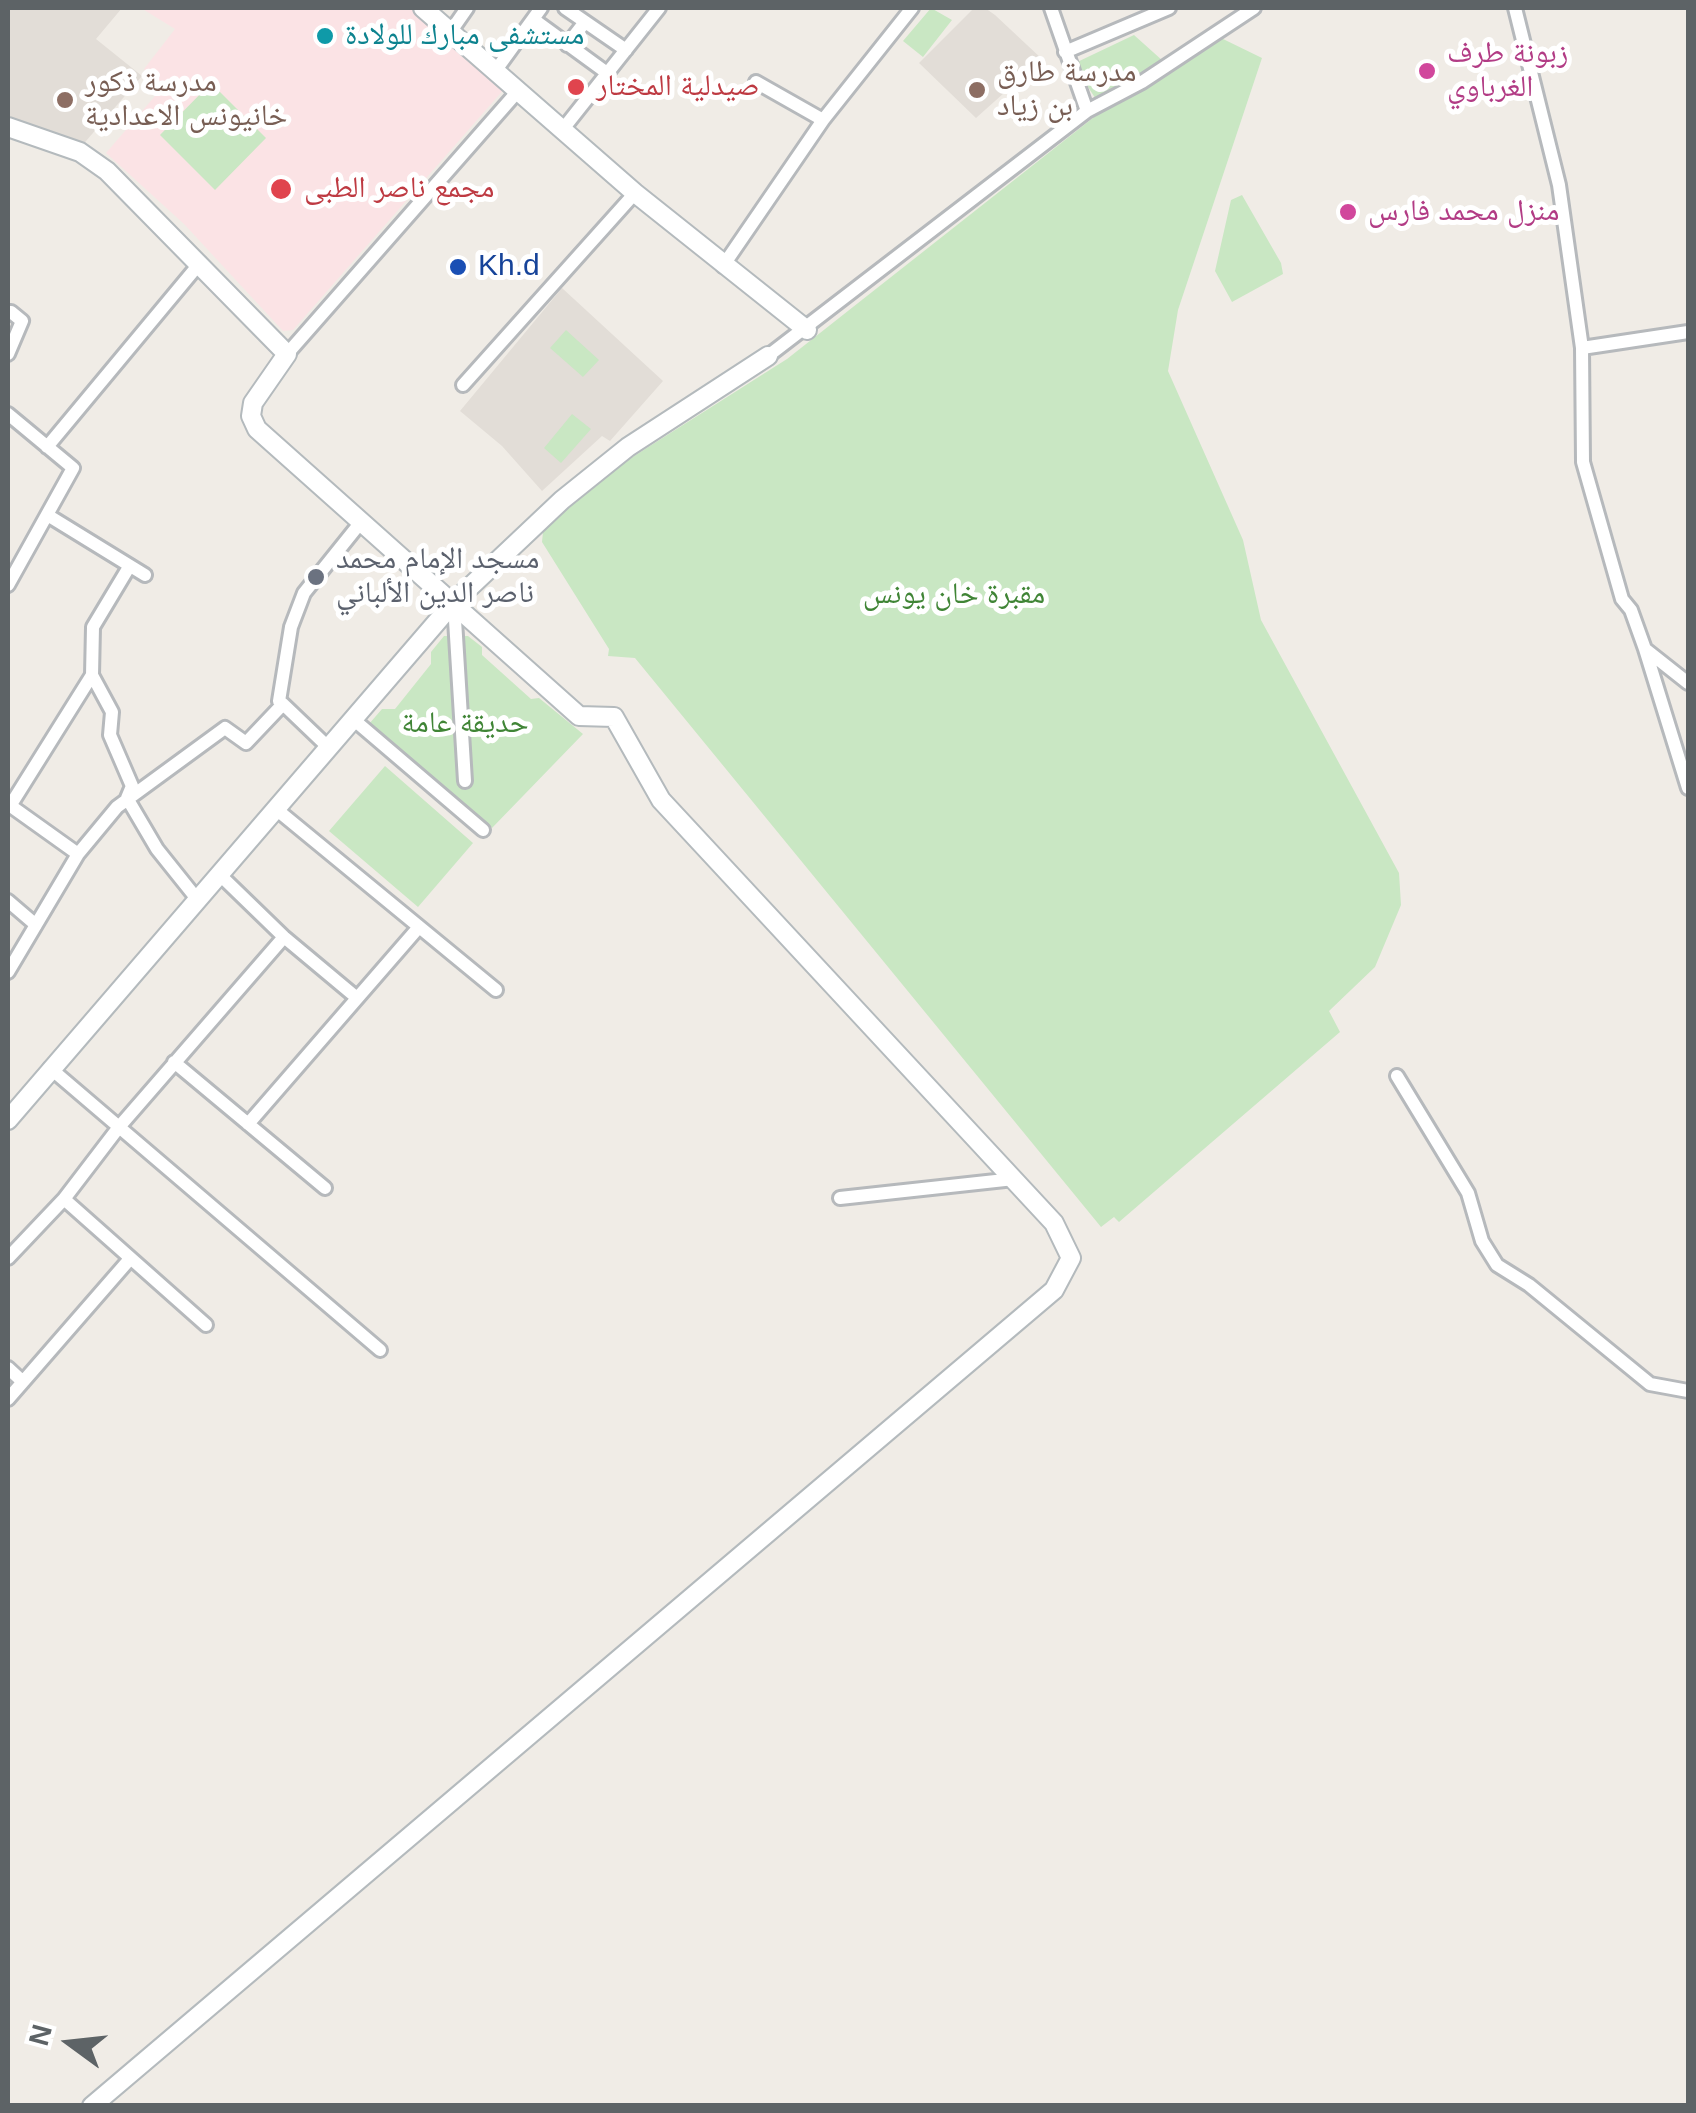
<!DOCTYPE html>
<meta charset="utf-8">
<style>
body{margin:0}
#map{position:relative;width:1696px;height:2113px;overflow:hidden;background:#f0ece6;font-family:Helvetica,sans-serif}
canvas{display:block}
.frame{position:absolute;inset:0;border:10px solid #5d6366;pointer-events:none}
.north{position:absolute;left:20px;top:1993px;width:100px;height:100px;-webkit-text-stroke:8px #fff;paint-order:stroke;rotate:285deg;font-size:28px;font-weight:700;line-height:40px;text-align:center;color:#5d6366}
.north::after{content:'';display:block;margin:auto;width:35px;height:45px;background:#5d6366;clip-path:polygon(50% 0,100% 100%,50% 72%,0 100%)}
</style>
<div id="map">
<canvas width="1696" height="2113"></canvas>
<div class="frame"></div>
<div class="north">N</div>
</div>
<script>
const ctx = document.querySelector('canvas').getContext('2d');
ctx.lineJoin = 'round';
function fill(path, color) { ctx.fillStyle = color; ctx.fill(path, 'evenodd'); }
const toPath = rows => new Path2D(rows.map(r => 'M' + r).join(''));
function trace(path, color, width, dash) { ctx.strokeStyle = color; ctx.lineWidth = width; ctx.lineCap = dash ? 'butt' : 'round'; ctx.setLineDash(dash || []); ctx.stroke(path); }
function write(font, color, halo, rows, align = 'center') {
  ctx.font = font + ' Helvetica,"Noto Naskh Arabic",sans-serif'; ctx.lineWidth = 10; ctx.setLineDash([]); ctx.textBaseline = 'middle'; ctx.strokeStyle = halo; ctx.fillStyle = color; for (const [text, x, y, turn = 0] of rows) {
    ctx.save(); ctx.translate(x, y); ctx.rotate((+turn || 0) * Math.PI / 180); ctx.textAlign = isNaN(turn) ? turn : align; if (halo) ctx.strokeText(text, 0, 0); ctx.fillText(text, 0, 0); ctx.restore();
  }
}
fill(toPath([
 [8,8,122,8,96,39,142,76,80,148,8,123],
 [974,8,985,8,995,15,1042,59,976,118,919,63],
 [562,288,663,381,610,441,602,436,542,491,502,446,460,411]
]), '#e2ddd7');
fill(toPath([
 [141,8,414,8,506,87,293,330,283,331,184,224,106,153,162,88,144,69,175,29]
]), '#fbe3e5');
fill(toPath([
 [931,8,952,20,923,57,903,41],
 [1134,35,1173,70,1221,38,1262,58,1178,310,1168,371,1243,540,1261,620,1399,873,1401,905,1375,967,1329,1011,1340,1032,1119,1222,1114,1217,1101,1227,635,658,608,656,609,649,542,542,543,532,601,477,787,359,1103,110,1073,64],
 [211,83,266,138,215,190,160,135],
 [1242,195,1281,263,1283,274,1232,302,1215,271,1231,200],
 [566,330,599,360,583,377,550,348],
 [572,414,591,429,561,463,544,448],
 [444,636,468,636,482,647,482,655,531,699,539,698,583,734,492,828,369,724,382,709,395,709,431,664,431,652],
 [385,766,473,843,418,907,329,831]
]), '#c9e7c3');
const street = toPath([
 [565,8,626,50],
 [1051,8,1087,111],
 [1515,8,1559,185,1582,348,1583,462,1622,599,1631,610,1645,649,1688,788],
 [533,19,607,73],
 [451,31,467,8],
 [567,45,585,22],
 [1065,52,1169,8],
 [496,70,541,8],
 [756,82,823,120],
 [563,129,659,8],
 [723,266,823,120,912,8],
 [1582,348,1688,332],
 [8,354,22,321,11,312],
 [287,354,518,91],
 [768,356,1087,111,1142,82,1254,8],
 [463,385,635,193],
 [8,414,73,468,8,585],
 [47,447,200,263],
 [49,516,145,575],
 [129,567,93,627,92,675,112,712,110,735,132,786,127,798,157,849,197,899],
 [454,604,465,781],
 [1645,649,1688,683],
 [283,704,329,748],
 [353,719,483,830],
 [8,804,78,854],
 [10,806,92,675],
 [276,809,496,990],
 [219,874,284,937,357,998],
 [8,901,36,925],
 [8,972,78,854,117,807,225,728,246,743,283,704,279,701,291,627,304,593,361,522],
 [174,1062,325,1188],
 [50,1068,380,1350],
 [1397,1076,1468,1193,1482,1241,1497,1265,1529,1285,1650,1384,1688,1391],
 [248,1124,419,927],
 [840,1198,1014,1179],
 [64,1199,206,1325],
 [8,1258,64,1199,119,1127,284,937],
 [8,1368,23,1382],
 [8,1399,129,1260]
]);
const secondary = toPath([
 [423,8,635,193,807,330],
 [8,127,80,152,107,171,287,354,253,403,251,416,257,429,579,716,614,717,661,800,1054,1223,1071,1258,1054,1290,92,2106],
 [8,1120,454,602,562,500,628,447,768,356]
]);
trace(street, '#b6b9bc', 18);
trace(secondary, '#b4babd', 22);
trace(street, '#fff', 12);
trace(secondary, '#fff', 18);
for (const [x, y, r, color] of [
 [325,36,10,"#0f9aa8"],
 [1427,71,10,"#d1479c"],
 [576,87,10,"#e0444e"],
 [977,90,10,"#8d6e63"],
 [65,100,10,"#8d6e63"],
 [281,189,12,"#e0444e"],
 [1348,212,10,"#d1479c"],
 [458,267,10,"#1a4fb4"],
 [316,577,10,"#6b7280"]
]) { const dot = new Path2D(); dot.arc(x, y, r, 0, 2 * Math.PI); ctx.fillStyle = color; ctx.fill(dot); trace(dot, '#fff', 4); }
write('30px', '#0d838f', '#fff', [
 ["مستشفى مبارك للولادة",345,36]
], 'left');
write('30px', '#b23c85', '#fff', [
 ["زبونة طرف",1447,54],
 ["الغرباوي",1447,88],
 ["منزل محمد فارس",1368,212]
], 'left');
write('30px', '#785e54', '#fff', [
 ["مدرسة طارق",997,73],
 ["بن زياد",997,107],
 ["مدرسة ذكور",85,83],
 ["خانيونس الاعدادية",85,117]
], 'left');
write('30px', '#be3a42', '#fff', [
 ["صيدلية المختار",596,87],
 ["مجمع ناصر الطبى",304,189]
], 'left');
write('30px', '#164399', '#fff', [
 ["Kh.d",478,267]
], 'left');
write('30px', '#5b616d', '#fff', [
 ["مسجد الإمام محمد",336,560],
 ["ناصر الدين الألباني",336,594]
], 'left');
write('30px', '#408536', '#fff', [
 ["مقبرة خان يونس",954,595],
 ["حديقة عامة",465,724]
]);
</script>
